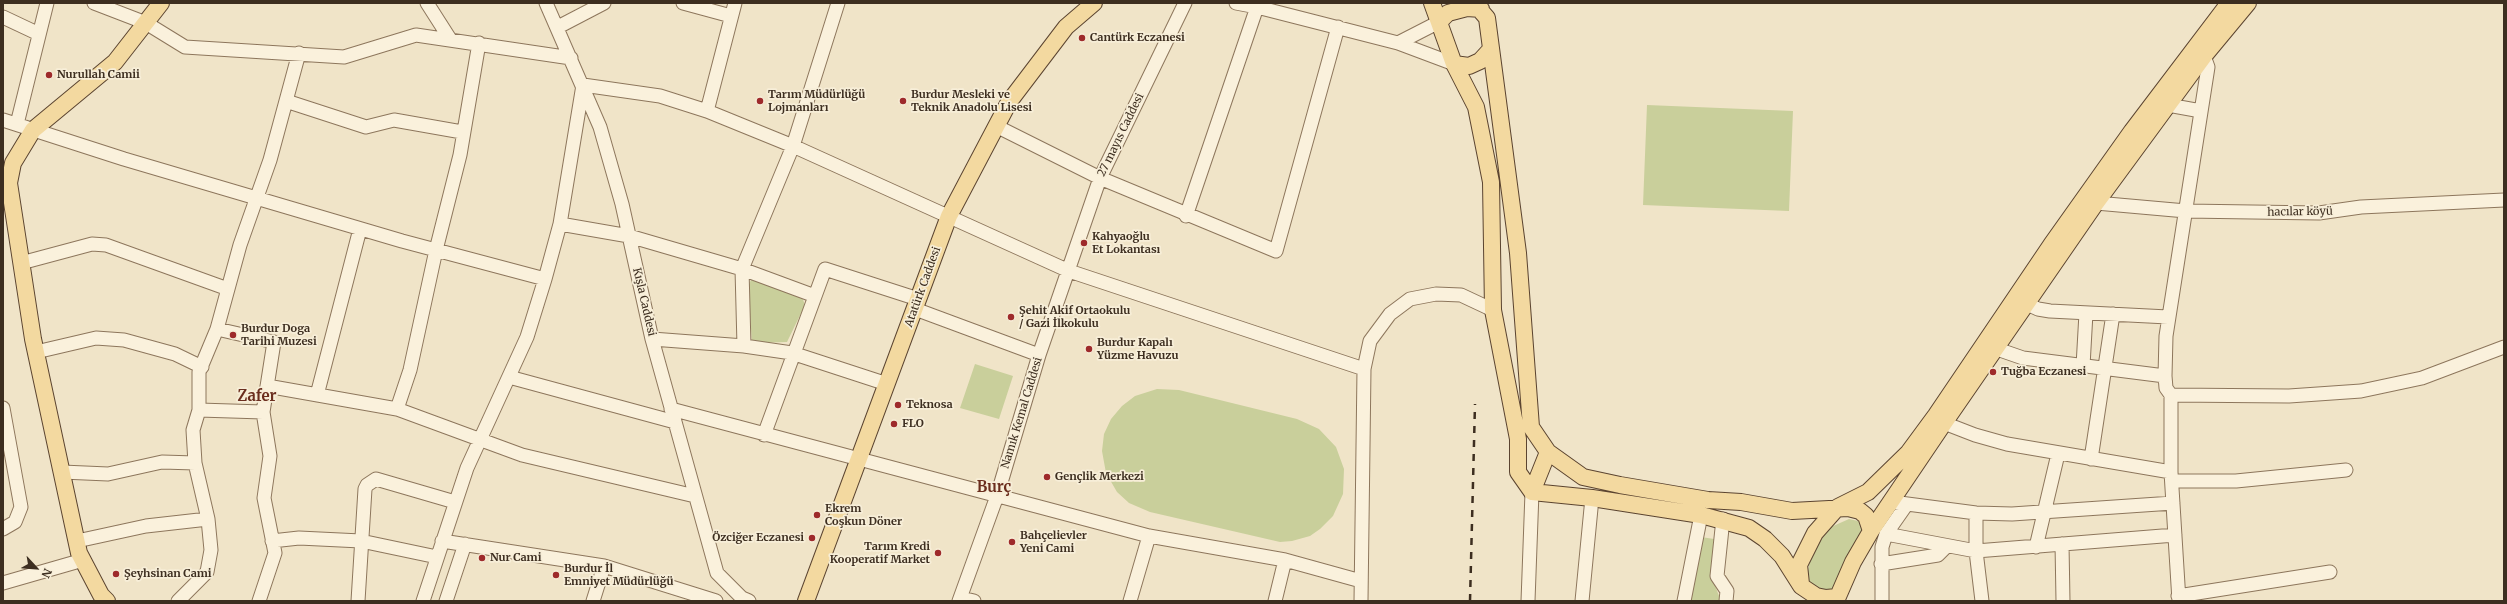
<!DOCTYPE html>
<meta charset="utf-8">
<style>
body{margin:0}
#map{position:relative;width:2507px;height:604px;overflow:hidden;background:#f0e4c8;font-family:Merriweather,serif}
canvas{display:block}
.frame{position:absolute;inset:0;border:4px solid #3d2e20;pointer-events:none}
.north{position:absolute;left:16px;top:548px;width:40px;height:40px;-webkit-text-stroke:3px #f7eed8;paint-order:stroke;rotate:116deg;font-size:11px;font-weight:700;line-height:16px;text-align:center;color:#3d2e20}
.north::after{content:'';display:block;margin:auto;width:14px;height:18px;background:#3d2e20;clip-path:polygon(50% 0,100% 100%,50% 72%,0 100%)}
</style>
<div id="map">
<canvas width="2507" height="604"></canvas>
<div class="frame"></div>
<div class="north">N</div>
</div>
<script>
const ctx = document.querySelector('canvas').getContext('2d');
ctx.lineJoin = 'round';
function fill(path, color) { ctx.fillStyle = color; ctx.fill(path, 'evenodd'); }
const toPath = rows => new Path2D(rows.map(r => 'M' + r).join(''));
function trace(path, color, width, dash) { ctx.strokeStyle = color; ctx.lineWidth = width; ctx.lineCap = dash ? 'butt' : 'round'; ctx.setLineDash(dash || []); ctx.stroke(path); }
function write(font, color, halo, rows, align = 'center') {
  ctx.font = font + ' Merriweather,serif'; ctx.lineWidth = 3.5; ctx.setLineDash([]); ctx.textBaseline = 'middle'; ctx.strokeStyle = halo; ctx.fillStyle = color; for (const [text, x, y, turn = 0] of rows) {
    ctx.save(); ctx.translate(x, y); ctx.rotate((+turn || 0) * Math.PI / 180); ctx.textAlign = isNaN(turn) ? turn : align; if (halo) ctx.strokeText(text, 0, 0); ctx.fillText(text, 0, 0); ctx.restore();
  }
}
fill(toPath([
 [1647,105,1793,111,1789,211,1643,205],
 [751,280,794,292,802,297,805,305,787,342,752,343,748,286],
 [975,364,1013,376,999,419,960,408],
 [1157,389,1179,390,1297,419,1319,429,1336,447,1344,469,1343,494,1333,516,1320,529,1310,536,1292,541,1280,542,1150,512,1129,503,1117,492,1106,473,1102,451,1104,434,1111,419,1122,406,1135,396],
 [1849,519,1858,521,1865,528,1835,586,1830,593,1809,585,1807,576,1809,565,1817,542,1831,527],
 [1701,537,1714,539,1714,583,1721,601,1688,601]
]), '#c9cf9b');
const minor = toPath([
 [94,3,146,23,185,47,344,57,416,35,571,58],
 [427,3,450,39],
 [546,3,600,127,622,204,652,339,717,573,742,598,749,601],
 [683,3,731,16],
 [1236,3,1257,7,1398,43,1454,64],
 [3,17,39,34],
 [558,27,604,3],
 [1398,43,1439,22],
 [286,101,366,127,394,120,462,132],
 [2168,105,2201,111],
 [707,111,735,3],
 [3,120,124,159,402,241,545,279],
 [17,124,47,3],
 [996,126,1100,178,1276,251,1338,27],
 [2096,203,2186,211,2319,213,2361,207,2504,200],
 [1186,216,1257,7],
 [560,224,629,236,742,269,815,296],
 [21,263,92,244,106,245,228,289],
 [2027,304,2038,309,2050,311,2168,317],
 [915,309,1039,355],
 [652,339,744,346,792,353,887,384],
 [744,346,742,269,793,146,838,3],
 [1997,349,2023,358,2165,376],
 [36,352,96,338,124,340,175,354,202,367],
 [2083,366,2086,313],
 [509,377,675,422],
 [267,386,397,409,522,455,695,496],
 [317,395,360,229],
 [2171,395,2289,396,2361,391,2422,378,2504,347],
 [3,408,21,507,15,522,3,529],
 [397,409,410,370,436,250,460,155,479,43],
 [671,409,1149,536,1285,560,1361,581],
 [199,410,263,412,274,342,217,329],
 [1944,423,1975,435,2007,444,2171,472],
 [764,435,825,269,918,299],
 [2091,459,2113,314],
 [62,472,108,474,162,462,195,463],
 [2172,481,2236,481,2346,470],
 [1892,502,1976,513,2012,514,2173,503],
 [1976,513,1976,551,1982,601],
 [1723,519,1717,576,1727,591,1726,601],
 [1886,534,1976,551,2175,535],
 [77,541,146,526,208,519],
 [272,541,299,538,361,541,437,557],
 [442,541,604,566,716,601],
 [2062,544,2063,601],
 [2036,547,2058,454],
 [1881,564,1938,555,1946,547],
 [3,583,83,560],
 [2178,596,2330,572],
 [961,598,974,601],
 [178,601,207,572,211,550,208,519,195,463,193,430,199,410,199,372,217,329,240,245,270,160,299,53],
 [259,601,275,553,264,498,270,456,263,412],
 [358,601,365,489,367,485,376,479,455,502],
 [423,601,467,468,527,337,545,279,560,224,583,85,660,96,707,111,793,146,1069,271,1364,369],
 [446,601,465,544],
 [593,601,604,566],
 [959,601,997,496,1039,355,1100,178,1185,3],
 [1130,601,1149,536],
 [1275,601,1285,560],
 [1361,601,1364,369,1370,341,1390,314,1410,299,1436,294,1461,295,1493,310],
 [1528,601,1532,492],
 [1582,601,1592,498],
 [1684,601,1701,515],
 [1882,601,1882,547,1886,534,1907,504],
 [2179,601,2171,472,2171,395,2166,388,2165,376,2166,336,2208,67,2204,56]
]);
const major = toPath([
 [1432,3,1454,64,1476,107,1491,182,1493,310,1518,439,1518,472,1532,492,1592,498,1701,515,1749,528,1765,539,1782,556,1801,586,1816,596,1826,598,1837,597],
 [1474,3,1487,18,1518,253,1531,427,1548,452,1583,477,1620,485,1708,500,1741,502,1792,511,1848,508,1860,511,1866,516,1871,531],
 [1439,22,1448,13,1467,8,1481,9],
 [1454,64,1469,66,1480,61,1491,49],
 [1532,492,1548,452],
 [1801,584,1799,565,1815,533,1838,507,1868,492,1908,453,1936,415,2051,245,2132,131,2229,3],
 [107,601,101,595,79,553,33,339,9,183,13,163,33,130,115,62,161,3],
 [806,601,949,216,1009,102,1066,27,1094,3],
 [1836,601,1853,562,1871,531,1944,423,2096,203,2204,56,2248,3]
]);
trace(minor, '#8d765c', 15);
trace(major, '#5b4430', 18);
trace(minor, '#faf1dc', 13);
trace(major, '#f3d9a0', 16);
trace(toPath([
 [1470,601,1475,404]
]), '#3d2e20', 2.5, [7, 7]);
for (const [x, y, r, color] of [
 [1082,38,4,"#9e2a2b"],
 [49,75,4,"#9e2a2b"],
 [760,101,4,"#9e2a2b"],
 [903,101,4,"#9e2a2b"],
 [1084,243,4,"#9e2a2b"],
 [1011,317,4,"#9e2a2b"],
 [233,335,4,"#9e2a2b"],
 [1089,349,4,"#9e2a2b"],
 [1993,372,4,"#9e2a2b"],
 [898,405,4,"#9e2a2b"],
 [894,424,4,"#9e2a2b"],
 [1047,477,4,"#9e2a2b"],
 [817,515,4,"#9e2a2b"],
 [812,538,4,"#9e2a2b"],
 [1012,542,4,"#9e2a2b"],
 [938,553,4,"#9e2a2b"],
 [482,558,4,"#9e2a2b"],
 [116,574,4,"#9e2a2b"],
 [556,575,4,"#9e2a2b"]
]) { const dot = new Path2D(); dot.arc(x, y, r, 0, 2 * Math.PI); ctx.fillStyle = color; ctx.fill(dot); trace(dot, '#f7eed8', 1.5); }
write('bold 11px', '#3d2e20', '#f7eed8', [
 ["Cantürk Eczanesi",1090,38],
 ["Nurullah Camii",57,75],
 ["Tarım Müdürlüğü",768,95],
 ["Lojmanları",768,108],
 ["Burdur Mesleki ve",911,95],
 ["Teknik Anadolu Lisesi",911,108],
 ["Kahyaoğlu",1092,237],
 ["Et Lokantası",1092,250],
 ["Şehit Akif Ortaokulu",1019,311],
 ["/ Gazi İlkokulu",1019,324],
 ["Burdur Doga",241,329],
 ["Tarihi Muzesi",241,342],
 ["Burdur Kapalı",1097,343],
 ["Yüzme Havuzu",1097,356],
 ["Tuğba Eczanesi",2001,372],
 ["Teknosa",906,405],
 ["FLO",902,424],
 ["Gençlik Merkezi",1055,477],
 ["Ekrem",825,509],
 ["Coşkun Döner",825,522],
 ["Bahçelievler",1020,536],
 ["Yeni Cami",1020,549],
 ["Özciğer Eczanesi",804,538,"right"],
 ["Tarım Kredi",930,547,"right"],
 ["Kooperatif Market",930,560,"right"],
 ["Nur Cami",490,558],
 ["Burdur İl",564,569],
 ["Emniyet Müdürlüğü",564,582],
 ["Şeyhsinan Cami",124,574]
], 'left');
write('11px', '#3d2e20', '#f7eed8', [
 ["27 mayıs Caddesi",1121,135,-64],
 ["hacılar köyü",2300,212,-1],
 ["Atatürk Caddesi",923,287,-70],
 ["Kışla Caddesi",644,302,77],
 ["Namık Kemal Caddesi",1022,413,-73]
]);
write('bold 15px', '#6b2e1e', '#f7eed8', [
 ["Zafer",257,397],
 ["Burç",994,488]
]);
</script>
